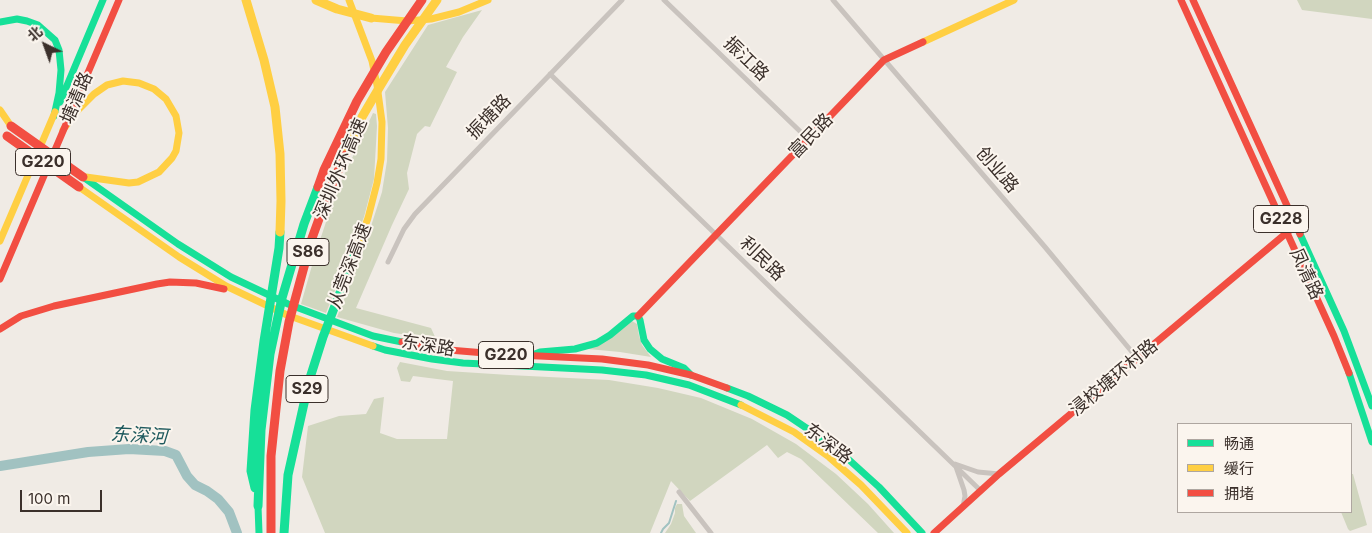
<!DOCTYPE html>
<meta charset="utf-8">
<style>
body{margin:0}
#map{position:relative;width:1372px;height:533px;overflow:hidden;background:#f0ebe5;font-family:Inter,"Noto Sans SC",sans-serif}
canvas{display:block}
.legend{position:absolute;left:1177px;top:423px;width:175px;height:90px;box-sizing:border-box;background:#fbf5ee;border:1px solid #aea6a0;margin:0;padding:6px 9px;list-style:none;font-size:15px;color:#3b302b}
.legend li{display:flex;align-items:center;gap:10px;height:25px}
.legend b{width:25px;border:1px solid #aea6a0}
.north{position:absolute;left:20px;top:20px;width:50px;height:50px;-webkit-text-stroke:4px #fbf5ee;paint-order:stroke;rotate:318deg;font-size:14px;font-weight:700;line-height:20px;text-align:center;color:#3b302b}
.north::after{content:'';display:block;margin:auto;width:18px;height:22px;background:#3b302b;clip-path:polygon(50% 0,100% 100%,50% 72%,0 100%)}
.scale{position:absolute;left:20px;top:490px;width:82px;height:22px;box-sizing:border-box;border:2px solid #3b302b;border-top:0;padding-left:6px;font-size:15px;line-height:18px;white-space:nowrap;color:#3b302b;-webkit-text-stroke:4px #fbf5ee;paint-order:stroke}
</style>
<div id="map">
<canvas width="1372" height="533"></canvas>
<ul class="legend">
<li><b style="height:6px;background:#16e098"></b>畅通</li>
<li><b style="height:6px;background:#ffcf43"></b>缓行</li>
<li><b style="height:6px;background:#f24e42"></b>拥堵</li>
</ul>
<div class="north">北</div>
<div class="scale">100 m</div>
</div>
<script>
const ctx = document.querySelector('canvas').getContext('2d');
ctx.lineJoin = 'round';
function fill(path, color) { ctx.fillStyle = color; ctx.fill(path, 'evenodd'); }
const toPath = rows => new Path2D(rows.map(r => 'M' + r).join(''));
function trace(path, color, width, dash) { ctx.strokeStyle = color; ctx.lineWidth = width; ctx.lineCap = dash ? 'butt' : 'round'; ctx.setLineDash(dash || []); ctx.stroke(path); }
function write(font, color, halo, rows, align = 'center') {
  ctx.font = font + ' Inter,"Noto Sans SC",sans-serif'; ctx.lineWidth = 4; ctx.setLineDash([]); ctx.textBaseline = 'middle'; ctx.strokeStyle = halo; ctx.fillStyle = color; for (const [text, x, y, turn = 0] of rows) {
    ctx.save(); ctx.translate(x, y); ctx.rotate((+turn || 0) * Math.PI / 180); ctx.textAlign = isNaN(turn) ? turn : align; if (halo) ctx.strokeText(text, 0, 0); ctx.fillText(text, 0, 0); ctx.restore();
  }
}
fill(toPath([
 [1297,0,1372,0,1372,19,1302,10],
 [482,10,463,37,446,67,457,72,430,127,425,126,417,134,407,173,409,189,392,225,356,308,431,328,436,339,394,333,337,317,362,254,382,192,387,161,388,128,385,92,428,25],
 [373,113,376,114,377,126,374,179,364,217,326,313,301,304,315,255,331,207,340,184],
 [632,321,637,324,639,336,642,345,651,357,620,352,588,349],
 [400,362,447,371,509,375,609,380,658,388,701,398,752,419,796,444,836,474,868,504,894,533,878,533,801,459,787,452,778,458,767,445,690,501,671,481,650,533,325,533,302,477,308,426,339,416,366,414,374,399,384,397,380,433,397,439,447,439,453,381,413,376,410,382,401,381,397,368],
 [1351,474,1353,474,1367,525,1350,531,1348,529,1341,512,1351,512],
 [677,504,682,504,684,516,696,533,665,533,671,524,675,513,675,508]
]), '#d1d6bf');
trace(toPath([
 [661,533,663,529,669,523,676,501]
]), '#a1c2c1', 2);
trace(toPath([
 [0,466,88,452,129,449,165,451,176,455,187,476,195,485,207,491,218,499,229,512,237,533]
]), '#a1c2c1', 10);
trace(toPath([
 [664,0,808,139],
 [833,0,1045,247,1137,358],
 [550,74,981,491],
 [388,262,404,229,415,214,622,0],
 [679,492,711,533],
 [963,507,965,496,964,490,955,464,978,472,999,474]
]), '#c9c3be', 5);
trace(toPath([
 [0,22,17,19,27,21,38,25,55,40,59,50,61,70,59,93,54,116],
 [60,102,103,0],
 [83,177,178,244,231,277,288,304,373,336,402,342],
 [1300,234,1344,331,1372,406],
 [373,346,385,350,432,359,463,363,602,370,646,375,689,385,741,405],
 [535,354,540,352,575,349,597,343,610,335,633,316,638,316,640,320,644,340,650,349,662,359,684,368,691,375],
 [1349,373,1372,442],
 [727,388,748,396,787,415,836,448,879,487,922,533],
 [258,506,259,533]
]), '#16e098', 7);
trace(toPath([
 [349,0,372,61,377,85,382,122,381,159,377,183,368,218,356,251],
 [371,18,407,21,431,19,459,12,488,0],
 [923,42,1014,0],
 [0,110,11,126],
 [63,130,77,111,94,94,107,85,123,81,139,83,154,89,166,99,176,116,179,133,176,151,172,158,159,172,138,182,129,183,86,177],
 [79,187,179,257,226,286,287,315,373,346],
 [0,241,55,112],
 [741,405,794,432,829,457,861,485,907,533]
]), '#ffcf43', 7);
trace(toPath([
 [1181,0,1334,336,1349,373],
 [1193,0,1300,234],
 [0,279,119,0],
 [638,316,884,60,923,42],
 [0,329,21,316,54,306,157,284,170,282,196,283,224,289],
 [402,342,449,350,497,354,602,359,648,365,691,375,727,388],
 [934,533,999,474,1296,225]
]), '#f24e42', 7);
trace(toPath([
 [255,488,251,471,255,410,264,341,279,248,280,232],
 [258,506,261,430,270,354,282,298,304,224,318,187],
 [284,533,288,475,309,381,323,337,356,251]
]), '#16e098', 9);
trace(toPath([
 [246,0,264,60,275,107,280,154,281,201,280,232],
 [316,0,337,9,371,18],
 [345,155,362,117,379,88,405,45,437,0]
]), '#ffcf43', 9);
trace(toPath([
 [11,126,83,177],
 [7,136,79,187],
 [318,187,324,170,357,101,386,52,422,0],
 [271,533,271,456,280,371,289,322,311,241,328,194,345,155]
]), '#f24e42', 9);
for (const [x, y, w] of [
 [43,162,55],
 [1281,219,55],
 [308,252,42],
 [506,355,55],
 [307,389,42]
]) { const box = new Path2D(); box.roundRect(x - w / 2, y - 13.5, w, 27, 4); ctx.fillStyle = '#fbf5ee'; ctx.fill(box); trace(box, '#3b302b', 1); }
write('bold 16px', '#3b302b', null, [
 ["G220",43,162],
 ["G228",1281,219],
 ["S86",308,252],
 ["G220",506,355],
 ["S29",307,389]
]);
write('18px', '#3b302b', '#fbf5ee', [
 ["振江路",746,59,44],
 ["塘清路",77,98,-67],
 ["振塘路",489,117,-46],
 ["富民路",811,136,-46],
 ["深圳外环高速",341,169,-67],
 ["创业路",997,170,49],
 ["利民路",762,259,44],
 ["从莞深高速",350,266,-69],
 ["凤清路",1306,274,65],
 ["东深路",428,346,9],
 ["浸校塘环村路",1114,378,-40],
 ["东深路",828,444,37]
]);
write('italic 19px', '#1f5a5e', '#fbf5ee', [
 ["东深河",139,436,3]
]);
</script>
